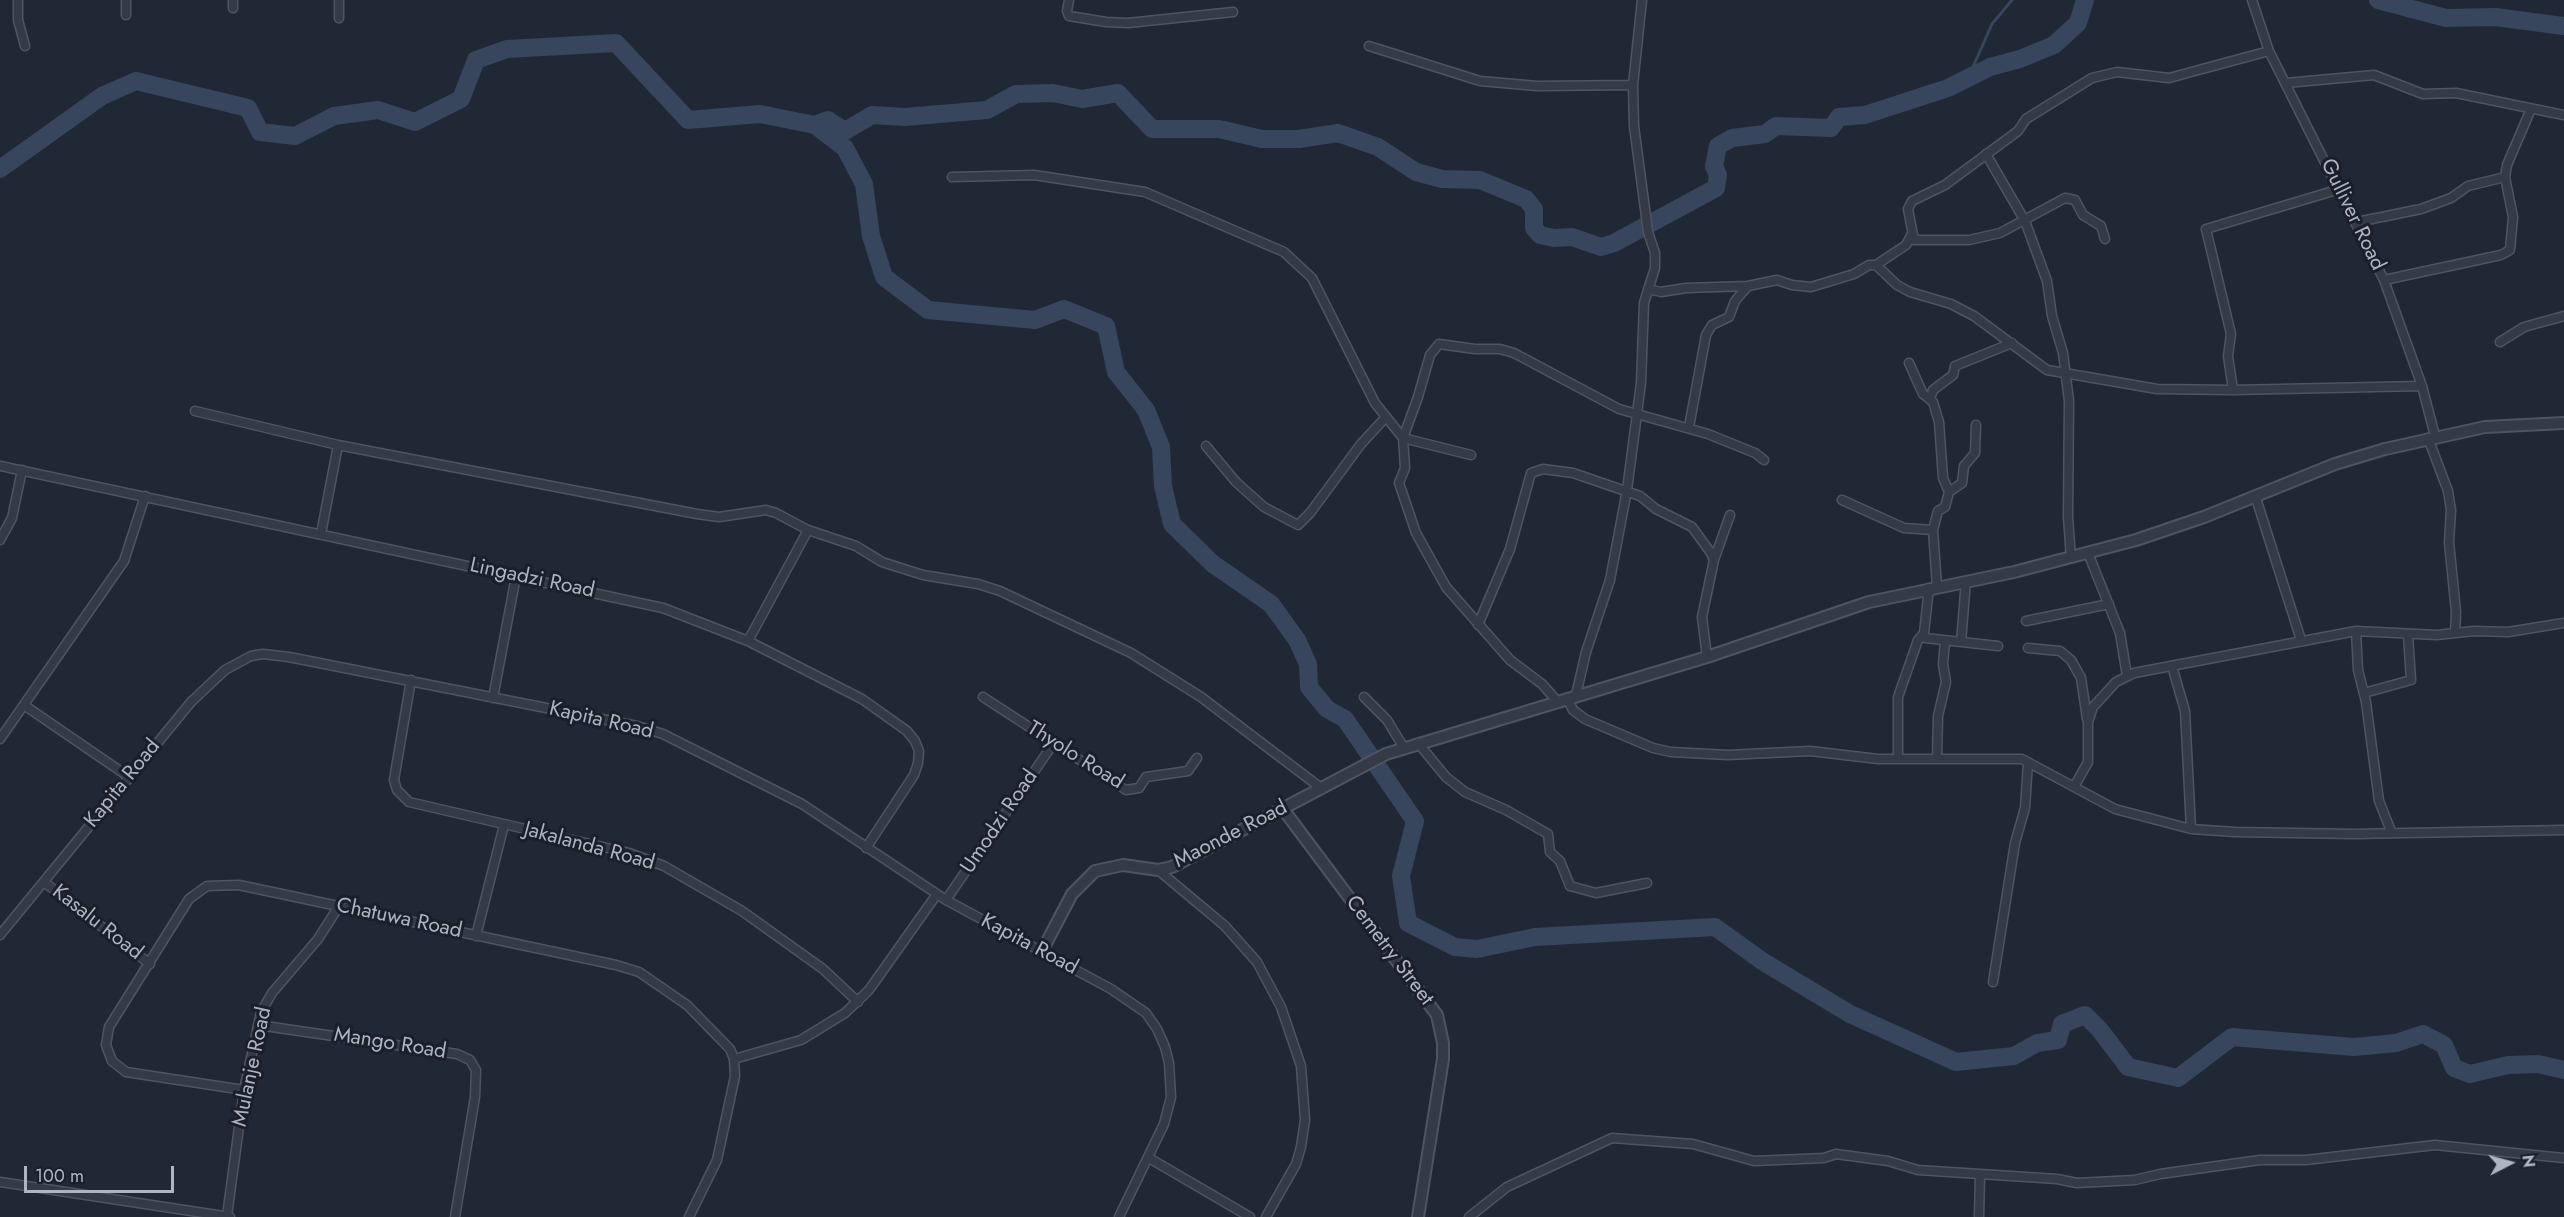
<!DOCTYPE html>
<style>
body{margin:0}
#map{position:relative;width:2564px;height:1217px;overflow:hidden;background:#212835;font-family:Jost,sans-serif}
canvas{display:block}
.north{position:absolute;left:2480px;top:1133px;width:60px;height:60px;-webkit-text-stroke:4px #1a1f2a;paint-order:stroke;rotate:84deg;font-size:16px;font-weight:700;line-height:24px;text-align:center;color:#aeb5c2}
.north::after{content:'';display:block;margin:auto;width:21px;height:27px;background:#aeb5c2;clip-path:polygon(50% 0,100% 100%,50% 72%,0 100%)}
.scale{position:absolute;left:24px;top:1166px;width:150px;height:27px;box-sizing:border-box;border:3px solid #aeb5c2;border-top:0;padding-left:8px;font-size:18px;line-height:21px;white-space:nowrap;color:#aeb5c2;-webkit-text-stroke:4px #1a1f2a;paint-order:stroke}
</style>
<div id="map">
<canvas width="2564" height="1217"></canvas>
<div class="north">N</div>
<div class="scale">100 m</div>
</div>
<script>
const ctx = document.querySelector('canvas').getContext('2d');
ctx.lineJoin = 'round';
const toPath = rows => new Path2D(rows.map(r => 'M' + r).join(''));
function trace(path, color, width, dash) { ctx.strokeStyle = color; ctx.lineWidth = width; ctx.lineCap = dash ? 'butt' : 'round'; ctx.setLineDash(dash || []); ctx.stroke(path); }
function write(font, color, halo, rows, align = 'center') {
  ctx.font = font + ' Jost,sans-serif'; ctx.lineWidth = 6; ctx.setLineDash([]); ctx.textBaseline = 'middle'; ctx.strokeStyle = halo; ctx.fillStyle = color; for (const [text, x, y, turn = 0] of rows) {
    ctx.save(); ctx.translate(x, y); ctx.rotate((+turn || 0) * Math.PI / 180); ctx.textAlign = isNaN(turn) ? turn : align; if (halo) ctx.strokeText(text, 0, 0); ctx.fillText(text, 0, 0); ctx.restore();
  }
}
trace(toPath([
 [1969,76,1992,24,2012,0]
]), '#37455d', 3);
trace(toPath([
 [2378,0,2446,18,2495,17,2564,26],
 [815,125,828,120,845,131,872,115,905,117,987,110,1016,94,1053,93,1082,99,1118,93,1152,129,1219,129,1262,139,1299,139,1338,133,1378,147,1416,172,1442,179,1480,180,1526,199,1534,209,1534,228,1540,235,1554,238,1572,237,1601,247,1614,243,1716,188,1718,175,1714,166,1718,146,1732,138,1765,134,1776,126,1831,128,1839,117,1865,115,1948,88,1990,67,2020,59,2054,45,2078,23,2085,0],
 [0,169,102,96,136,81,248,108,260,132,295,136,334,116,378,110,415,122,461,99,476,60,507,49,616,43,688,120,760,114,815,125,845,148,864,184,871,236,884,277,928,310,1035,320,1064,309,1106,326,1116,372,1146,410,1161,447,1163,486,1172,524,1213,564,1271,604,1297,640,1308,664,1309,687,1327,709,1345,719,1415,821,1401,876,1408,923,1455,947,1477,949,1535,937,1715,927,1762,961,1850,1014,1956,1062,2014,1056,2037,1043,2058,1040,2062,1024,2085,1015,2100,1030,2128,1067,2178,1078,2232,1037,2354,1047,2396,1043,2423,1034,2444,1045,2454,1068,2470,1074,2508,1065,2538,1064,2564,1070]
]), '#37455d', 18);
const minor = toPath([
 [18,0,18,20,25,46],
 [1069,0,1067,11,1069,16,1106,22,1128,23,1233,12],
 [2252,0,2269,51,2384,280,2422,386,2435,436],
 [233,8,233,0],
 [126,15,126,0],
 [339,18,339,0],
 [1369,46,1480,81,1537,86,1633,85],
 [2286,83,2374,75,2423,94,2456,93,2564,115],
 [1986,154,2025,221,2047,281,2052,316,2063,353,2069,401,2068,517,2071,558],
 [952,177,1034,175,1145,192,1284,252,1312,278,1375,403,1403,438,1405,468,1399,483,1416,533,1446,587,1510,660,1542,684,1557,701],
 [2357,222,2421,209,2451,198,2468,186,2505,177],
 [2105,239,2101,226,2083,215,2075,200,2065,198,2000,233,1969,240,1914,240,1908,209,1912,201,1945,185,2018,131,2026,119,2092,78,2117,72,2169,78,2269,51],
 [1876,265,1906,245,1912,234],
 [2384,280,2501,255,2510,250,2513,217,2505,177,2507,165,2531,109],
 [1648,289,1661,292,1686,288,1748,286,1777,280,1792,285,1811,287,1854,274,1869,265,1876,265,1897,285,1910,292,1951,304,1974,316,2047,370,2157,389,2233,390,2422,386],
 [2500,342,2524,327,2564,316],
 [1909,363,1923,394,1933,402,1939,422,1943,478,1949,492],
 [2233,390,2228,356,2231,334,2206,229,2340,189],
 [1930,398,1933,390,1953,375,1955,366,2012,343],
 [195,411,338,445,697,514,719,517,766,510,776,513,808,530,856,546,882,562,923,575,978,584,1000,591,1131,653,1201,697,1321,788],
 [1689,427,1706,335,1712,325,1729,317,1735,301,1748,286],
 [2428,438,2448,491,2451,510,2449,542,2456,612,2455,633],
 [1206,446,1236,482,1264,507,1298,525,1310,513,1361,444,1386,417],
 [1471,455,1403,438,1418,397,1430,355,1439,344,1475,349,1500,349,1514,353,1619,409,1708,434,1755,453,1764,460],
 [0,466,663,608,748,641,862,699,907,731,915,741,919,751,918,763,914,775,866,848],
 [2255,495,2301,640],
 [1842,500,1904,528,1933,530],
 [321,534,338,445],
 [0,540,12,518,22,470],
 [2088,553,2120,633,2127,676],
 [1714,560,1730,515],
 [1937,587,1933,530,1938,511,1945,507,1949,492,1962,483,1964,466,1975,453,1976,425],
 [1929,588,1924,633,1925,638,1998,646],
 [2026,621,2109,604],
 [1478,625,1510,549,1531,473,1543,469,1573,473,1640,496,1656,509,1692,527,1711,553,1714,560,1702,617,1707,657],
 [2356,631,2358,670,2366,702,2379,801,2391,831],
 [748,641,808,530],
 [1961,642,1966,581],
 [2028,648,2060,651,2071,660,2081,678,2087,719],
 [2172,666,2185,711,2191,829],
 [411,680,394,780,397,790,409,802,629,853,664,866,742,911,823,969,858,1002],
 [2364,693,2411,680,2408,635],
 [1576,695,1586,652,1610,580,1627,490,1641,383,1644,303,1655,268,1655,253,1648,232,1634,126,1633,85,1642,0],
 [983,697,1126,790,1139,788,1146,777,1188,771,1197,758],
 [1364,697,1387,720,1404,748],
 [493,698,516,576],
 [1567,698,1573,710,1585,719,1653,748,1671,752,1728,755,1810,751,1878,759,2022,759,2115,809,2191,829,2235,832,2354,834,2564,830],
 [24,705,129,777],
 [0,739,124,561,145,496],
 [1418,743,1446,777,1465,792,1506,810,1548,834,1550,852,1560,861,1570,886,1596,893,1647,883],
 [1898,759,1898,697,1918,640,1924,633],
 [1937,759,1938,716,1946,682,1943,664,1945,641],
 [2074,787,2088,762,2088,722,2093,707,2116,682,2134,673,2356,631,2437,635,2474,631,2508,632,2564,623],
 [1158,870,1225,926,1257,962,1281,1007,1301,1066,1305,1120,1301,1147,1296,1164,1266,1217],
 [44,882,150,964],
 [946,900,1053,744],
 [0,935,191,702,225,670,251,656,263,654,289,657,637,726,663,734,802,804,946,900,1111,989,1146,1013,1157,1029,1165,1047,1169,1063,1171,1097,1164,1124,1119,1217],
 [476,936,504,825],
 [1993,982,2015,843,2025,808,2028,762],
 [258,1025,457,1054,470,1060,476,1070,475,1097,455,1217],
 [734,1059,801,1040,845,1013,869,990,937,894],
 [244,1090,126,1072,112,1061,106,1045,109,1027,189,899,207,886,239,885,616,965,639,972,687,1005,730,1049,734,1059,735,1076,717,1160,689,1217],
 [1149,1158,1250,1217],
 [0,1182,230,1217],
 [227,1216,244,1090,261,1012,272,993,318,939,339,906],
 [1469,1217,1507,1187,1612,1138,1693,1144,1754,1161,1824,1158,1836,1154,1888,1161,1918,1170,2057,1179,2077,1183,2135,1180,2160,1174,2260,1160,2306,1160,2435,1145,2564,1158],
 [1979,1217,1980,1174]
]);
const tertiary = toPath([
 [1283,809,1437,1015,1443,1043,1443,1059,1418,1217],
 [1042,951,1072,894,1095,871,1123,865,1158,870,1172,867,1386,754,1707,657,1869,602,2014,572,2136,540,2204,517,2335,464,2385,449,2485,427,2564,423]
]);
trace(minor, '#4f5560', 11);
trace(tertiary, '#4f5560', 14);
trace(minor, '#343a46', 8);
trace(tertiary, '#343a46', 10);
write('21px', '#aeb5c2', '#1a1f2a', [
 ["Gulliver Road",2352,215,64],
 ["Lingadzi Road",532,579,12],
 ["Kapita Road",601,721,13],
 ["Thyolo Road",1075,756,32],
 ["Kapita Road",123,784,-51],
 ["Umodzi Road",1000,822,-56],
 ["Maonde Road",1231,835,-27],
 ["Jakalanda Road",589,847,15],
 ["Chatuwa Road",399,919,12],
 ["Kasalu Road",97,923,38],
 ["Kapita Road",1029,945,28],
 ["Cemetry Street",1389,951,53],
 ["Mango Road",390,1044,9],
 ["Mulanje Road",253,1067,-78]
]);
</script>
